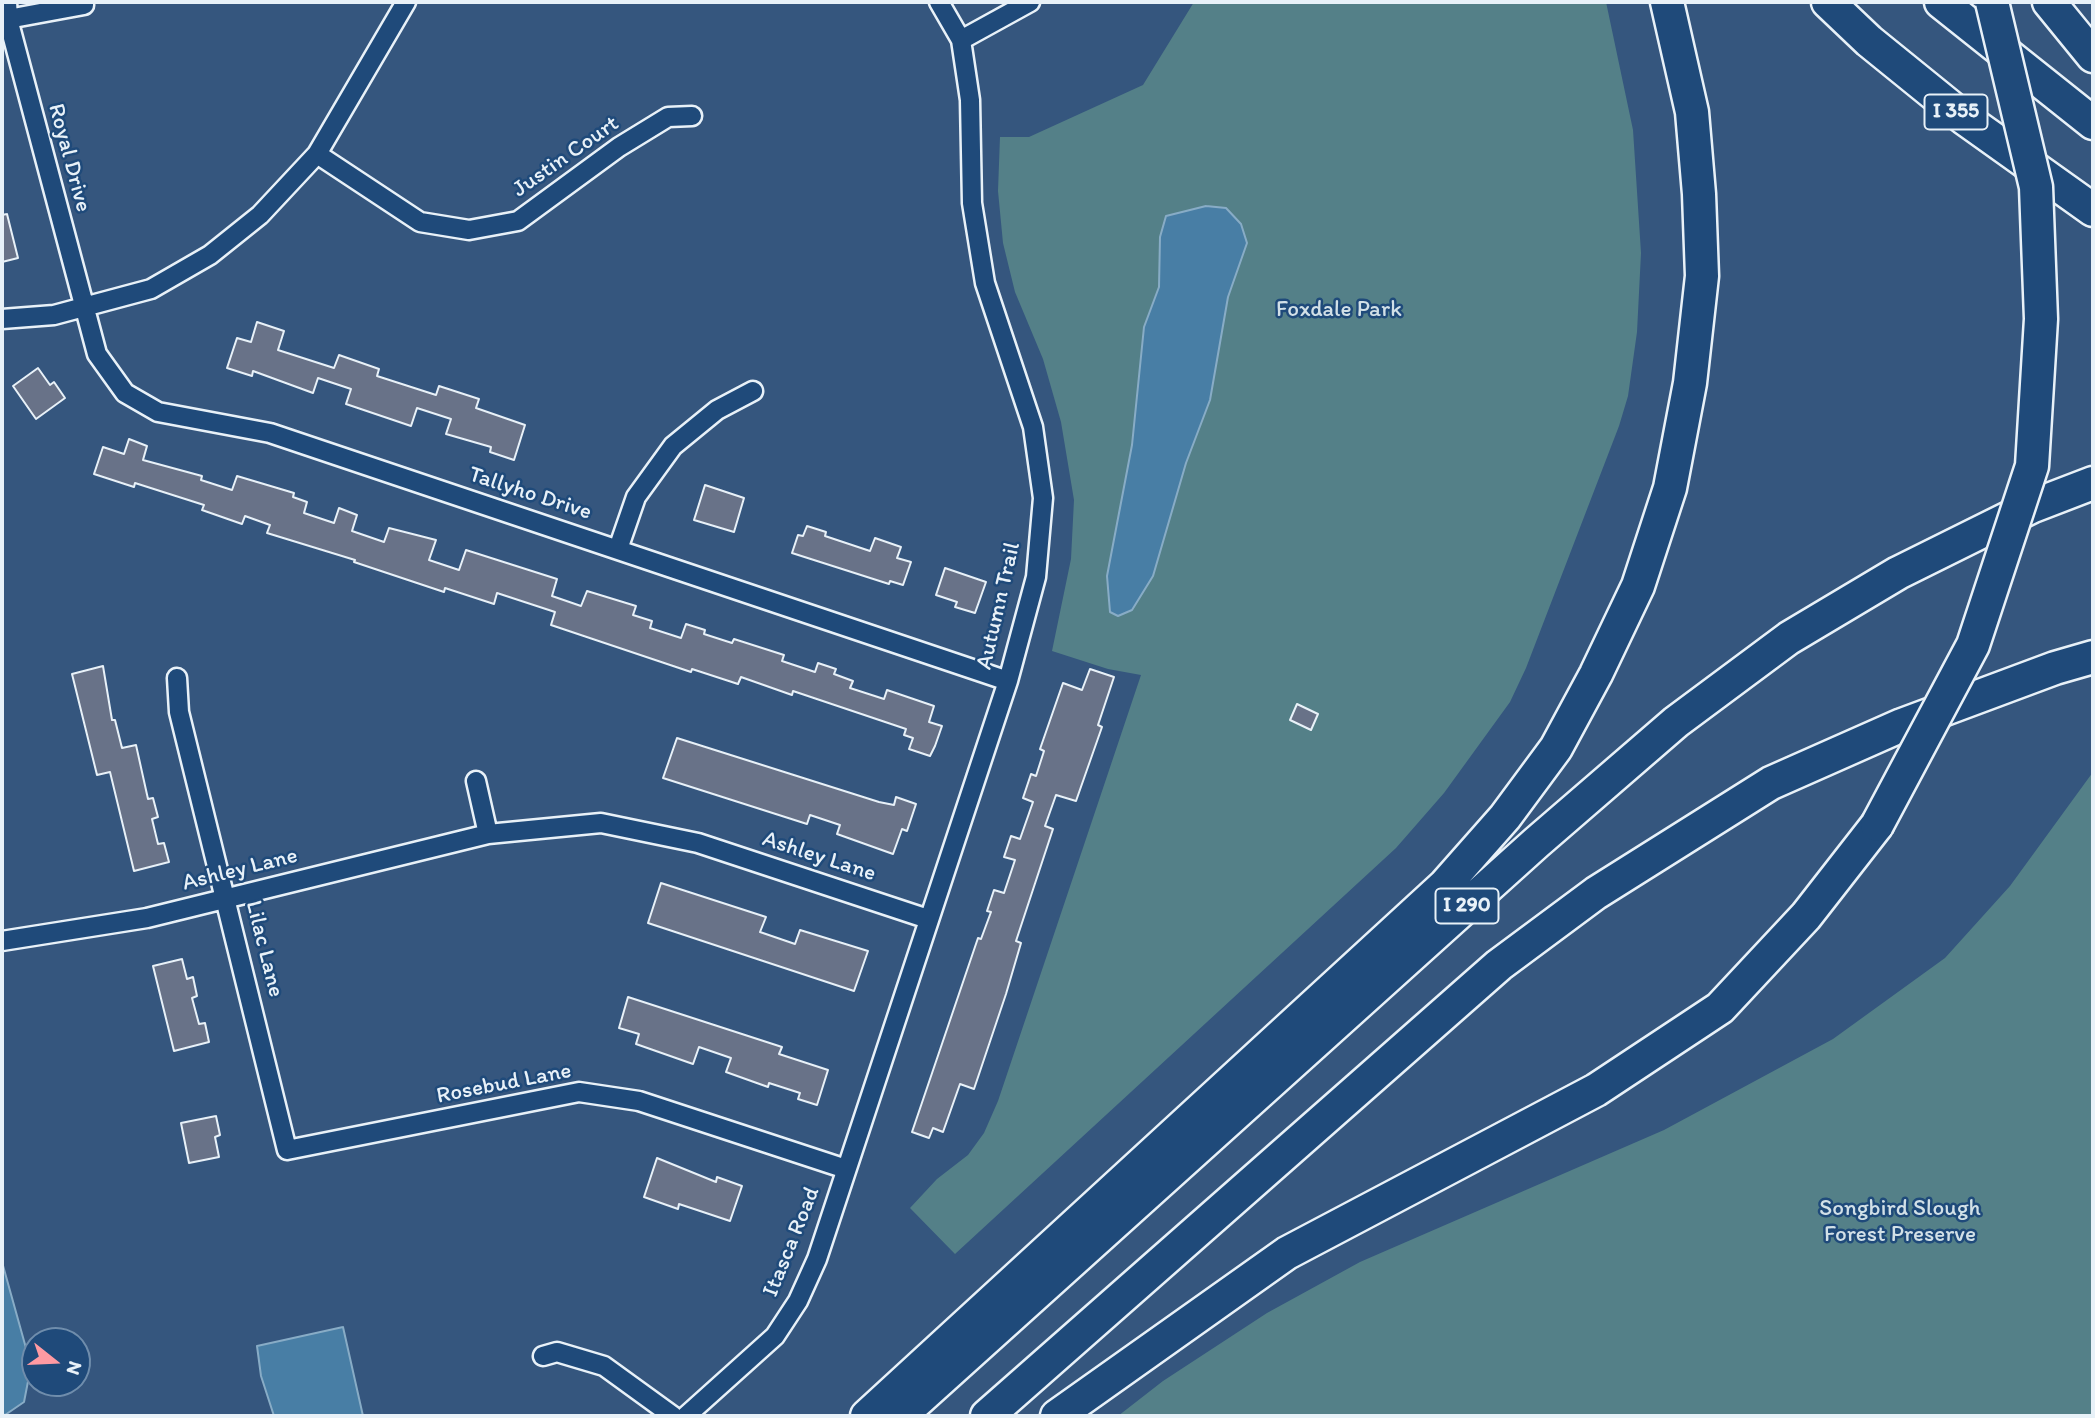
<!DOCTYPE html>
<style>
body{margin:0}
#map{position:relative;width:2095px;height:1418px;overflow:hidden;background:#35567e;font-family:Itim,sans-serif}
canvas{display:block}
.frame{position:absolute;inset:0;border:4px solid #e8f1f8;pointer-events:none}
.north{position:absolute;left:21px;top:1327px;width:70px;height:70px;box-sizing:border-box;background:#1f4a7a;border:2px solid #6f8dac;border-radius:50%;rotate:108deg;font-size:19px;font-weight:700;line-height:28px;text-align:center;color:#e8f1f8}
.north::after{content:'';display:block;margin:auto;width:24px;height:32px;background:#ff9aa2;clip-path:polygon(50% 0,100% 100%,50% 72%,0 100%)}
</style>
<div id="map">
<canvas width="2095" height="1418"></canvas>
<div class="frame"></div>
<div class="north">N</div>
</div>
<script>
const ctx = document.querySelector('canvas').getContext('2d');
ctx.lineJoin = 'round';
function fill(path, color) { ctx.fillStyle = color; ctx.fill(path, 'evenodd'); }
const toPath = rows => new Path2D(rows.map(r => 'M' + r).join(''));
function trace(path, color, width, dash) { ctx.strokeStyle = color; ctx.lineWidth = width; ctx.lineCap = dash ? 'butt' : 'round'; ctx.setLineDash(dash || []); ctx.stroke(path); }
function write(font, color, halo, rows, align = 'center') {
  ctx.font = font + ' Itim,sans-serif'; ctx.lineWidth = 5; ctx.setLineDash([]); ctx.textBaseline = 'middle'; ctx.strokeStyle = halo; ctx.fillStyle = color; for (const [text, x, y, turn = 0] of rows) {
    ctx.save(); ctx.translate(x, y); ctx.rotate((+turn || 0) * Math.PI / 180); ctx.textAlign = isNaN(turn) ? turn : align; if (halo) ctx.strokeText(text, 0, 0); ctx.fillText(text, 0, 0); ctx.restore();
  }
}
fill(toPath([
 [1194,2,1606,2,1633,130,1641,253,1637,332,1628,396,1619,426,1526,668,1510,702,1444,793,1396,848,955,1254,910,1208,937,1179,968,1155,984,1133,998,1101,1141,675,1108,669,1052,651,1071,559,1074,500,1061,422,1043,359,1015,292,1003,243,998,191,1000,137,1029,137,1143,85],
 [2093,772,2093,1416,1118,1416,1163,1381,1267,1313,1360,1262,1664,1130,1833,1039,1945,958,2010,886]
]), '#548088');
const water = toPath([
 [1206,206,1226,208,1241,224,1247,243,1228,297,1210,400,1186,463,1153,576,1132,610,1118,616,1110,612,1107,576,1132,445,1144,327,1159,287,1160,237,1166,216,1206,206],
 [2,1262,31,1366,24,1402,5,1415,2,1414,2,1262],
 [343,1327,363,1416,274,1416,261,1376,257,1346,343,1327]
]);
fill(water, '#487ea5');
trace(water, '#88acc6', 2);
const building = toPath([
 [7,214,18,258,2,262,2,215,7,214],
 [257,322,284,331,278,350,334,368,339,355,379,369,377,376,436,395,439,386,479,399,476,408,525,425,514,460,490,452,491,447,446,434,451,419,417,408,411,426,346,404,351,389,318,378,313,393,253,371,252,376,227,368,237,338,251,342,257,322],
 [38,368,50,385,54,382,65,398,36,419,13,386,38,368],
 [129,439,147,446,143,460,202,476,201,480,232,490,237,476,294,493,293,497,307,502,304,513,334,523,339,508,357,515,352,531,384,542,389,528,436,540,429,560,459,570,466,550,557,579,552,596,581,606,587,591,636,606,633,615,652,621,650,628,681,638,686,624,705,630,704,634,732,643,734,639,784,655,782,661,815,672,818,663,836,669,834,674,853,681,850,688,884,699,887,690,934,706,929,722,942,726,935,746,930,756,909,749,913,738,904,735,906,729,793,691,792,695,741,677,738,684,692,669,691,672,551,625,555,612,497,593,494,604,445,588,444,592,354,562,355,560,267,533,270,525,245,516,242,524,202,510,204,505,135,483,134,487,94,474,103,447,124,454,129,439],
 [705,485,744,498,734,532,694,520,705,485],
 [807,526,826,532,825,536,870,551,875,538,901,547,897,558,911,562,903,585,890,581,889,584,792,553,798,535,803,536,807,526],
 [945,568,986,582,975,613,955,607,957,602,936,595,945,568],
 [103,666,112,720,115,720,122,748,136,745,148,799,153,798,158,817,152,819,158,844,164,843,169,862,134,871,110,772,97,775,72,674,103,666],
 [1090,669,1114,677,1098,725,1102,727,1076,801,1056,795,1045,826,1053,829,1016,941,1021,943,1006,994,974,1089,960,1084,943,1132,933,1128,929,1138,912,1132,978,938,981,939,991,912,987,911,994,890,1004,893,1015,860,1004,857,1011,836,1020,839,1033,802,1023,798,1031,774,1036,776,1044,751,1040,749,1063,683,1082,690,1090,669],
 [1297,704,1318,714,1311,730,1290,720,1297,704],
 [677,738,879,802,894,805,896,797,916,804,907,831,902,829,893,854,837,834,840,825,810,815,807,824,663,778,677,738],
 [661,883,766,917,760,932,795,944,800,930,868,951,854,991,648,923,661,883],
 [182,959,187,979,193,977,197,996,192,998,199,1024,205,1023,209,1042,174,1051,153,966,182,959],
 [628,997,782,1047,779,1054,828,1070,817,1105,798,1099,800,1093,769,1083,768,1087,726,1072,731,1058,699,1047,693,1064,636,1044,639,1034,619,1028,628,997],
 [216,1116,220,1135,215,1137,219,1157,189,1163,181,1123,216,1116],
 [657,1158,716,1182,717,1177,742,1186,730,1221,679,1204,678,1209,644,1197,657,1158]
]);
fill(building, '#687288');
trace(building, '#e8f1f8', 2);
const street = toPath([
 [7,2,8,19,97,354,125,393,158,412,270,433,1008,681],
 [8,19,84,5],
 [961,40,1030,2],
 [317,154,420,222,469,230,518,221,619,147,668,117,692,116],
 [2,319,54,315,151,289,210,255,260,215,317,154,406,2],
 [618,549,636,497,673,446,717,410,753,391],
 [177,678,179,712,287,1150,579,1092,639,1101,846,1169],
 [476,781,488,834],
 [2,941,147,918,488,834,601,823,698,843,928,919],
 [543,1356,557,1352,604,1366,673,1416],
 [686,1416,775,1336,798,1301,817,1259,1008,681,1036,577,1043,498,1033,427,985,283,972,203,970,100,961,40,939,2]
]);
const highway = toPath([
 [1828,2,1869,41,1964,118,2093,210],
 [1941,2,2093,123],
 [2049,2,2093,56],
 [867,1416,1445,885,1505,817,1556,748,1596,674,1638,586,1670,488,1690,383,1702,276,1699,194,1692,112,1667,2],
 [900,1416,1536,843,1676,722,1789,638,1898,573,2033,506,2093,483],
 [987,1416,1499,965,1596,893,1771,783,1902,725,2055,668,2093,657],
 [1057,1416,1287,1253,1596,1090,1720,1008,1806,916,1877,825]
]);
trace(street, '#e8f1f8', 23);
trace(highway, '#e8f1f8', 37);
trace(street, '#1f4a7a', 18);
trace(highway, '#1f4a7a', 32);
const highwayBridge = toPath([
 [1877,825,1973,645,2032,466,2041,319,2036,187,1992,2]
]);
trace(highwayBridge, '#e8f1f8', 37, []);
trace(highwayBridge, '#1f4a7a', 32);
for (const [x, y, w] of [
 [1956,112,63],
 [1467,906,63]
]) { const box = new Path2D(); box.roundRect(x - w / 2, y - 17.5, w, 35, 5); ctx.fillStyle = '#1f4a7a'; ctx.fill(box); trace(box, '#e8f1f8', 2); }
write('bold 21px', '#e8f1f8', null, [
 ["I 355",1956,112],
 ["I 290",1467,906]
]);
write('23px', '#e8f1f8', '#1f4a7a', [
 ["Justin Court",566,157,-35],
 ["Royal Drive",69,158,75],
 ["Tallyho Drive",530,494,18],
 ["Autumn Trail",999,606,-77],
 ["Ashley Lane",819,857,18],
 ["Ashley Lane",240,870,-14],
 ["Lilac Lane",264,949,76],
 ["Rosebud Lane",504,1084,-11],
 ["Itasca Road",792,1242,-68]
]);
write('23px', '#d2e0e7', '#1f4a7a', [
 ["Foxdale Park",1339,310],
 ["Songbird Slough",1900,1209],
 ["Forest Preserve",1900,1235]
]);
</script>
